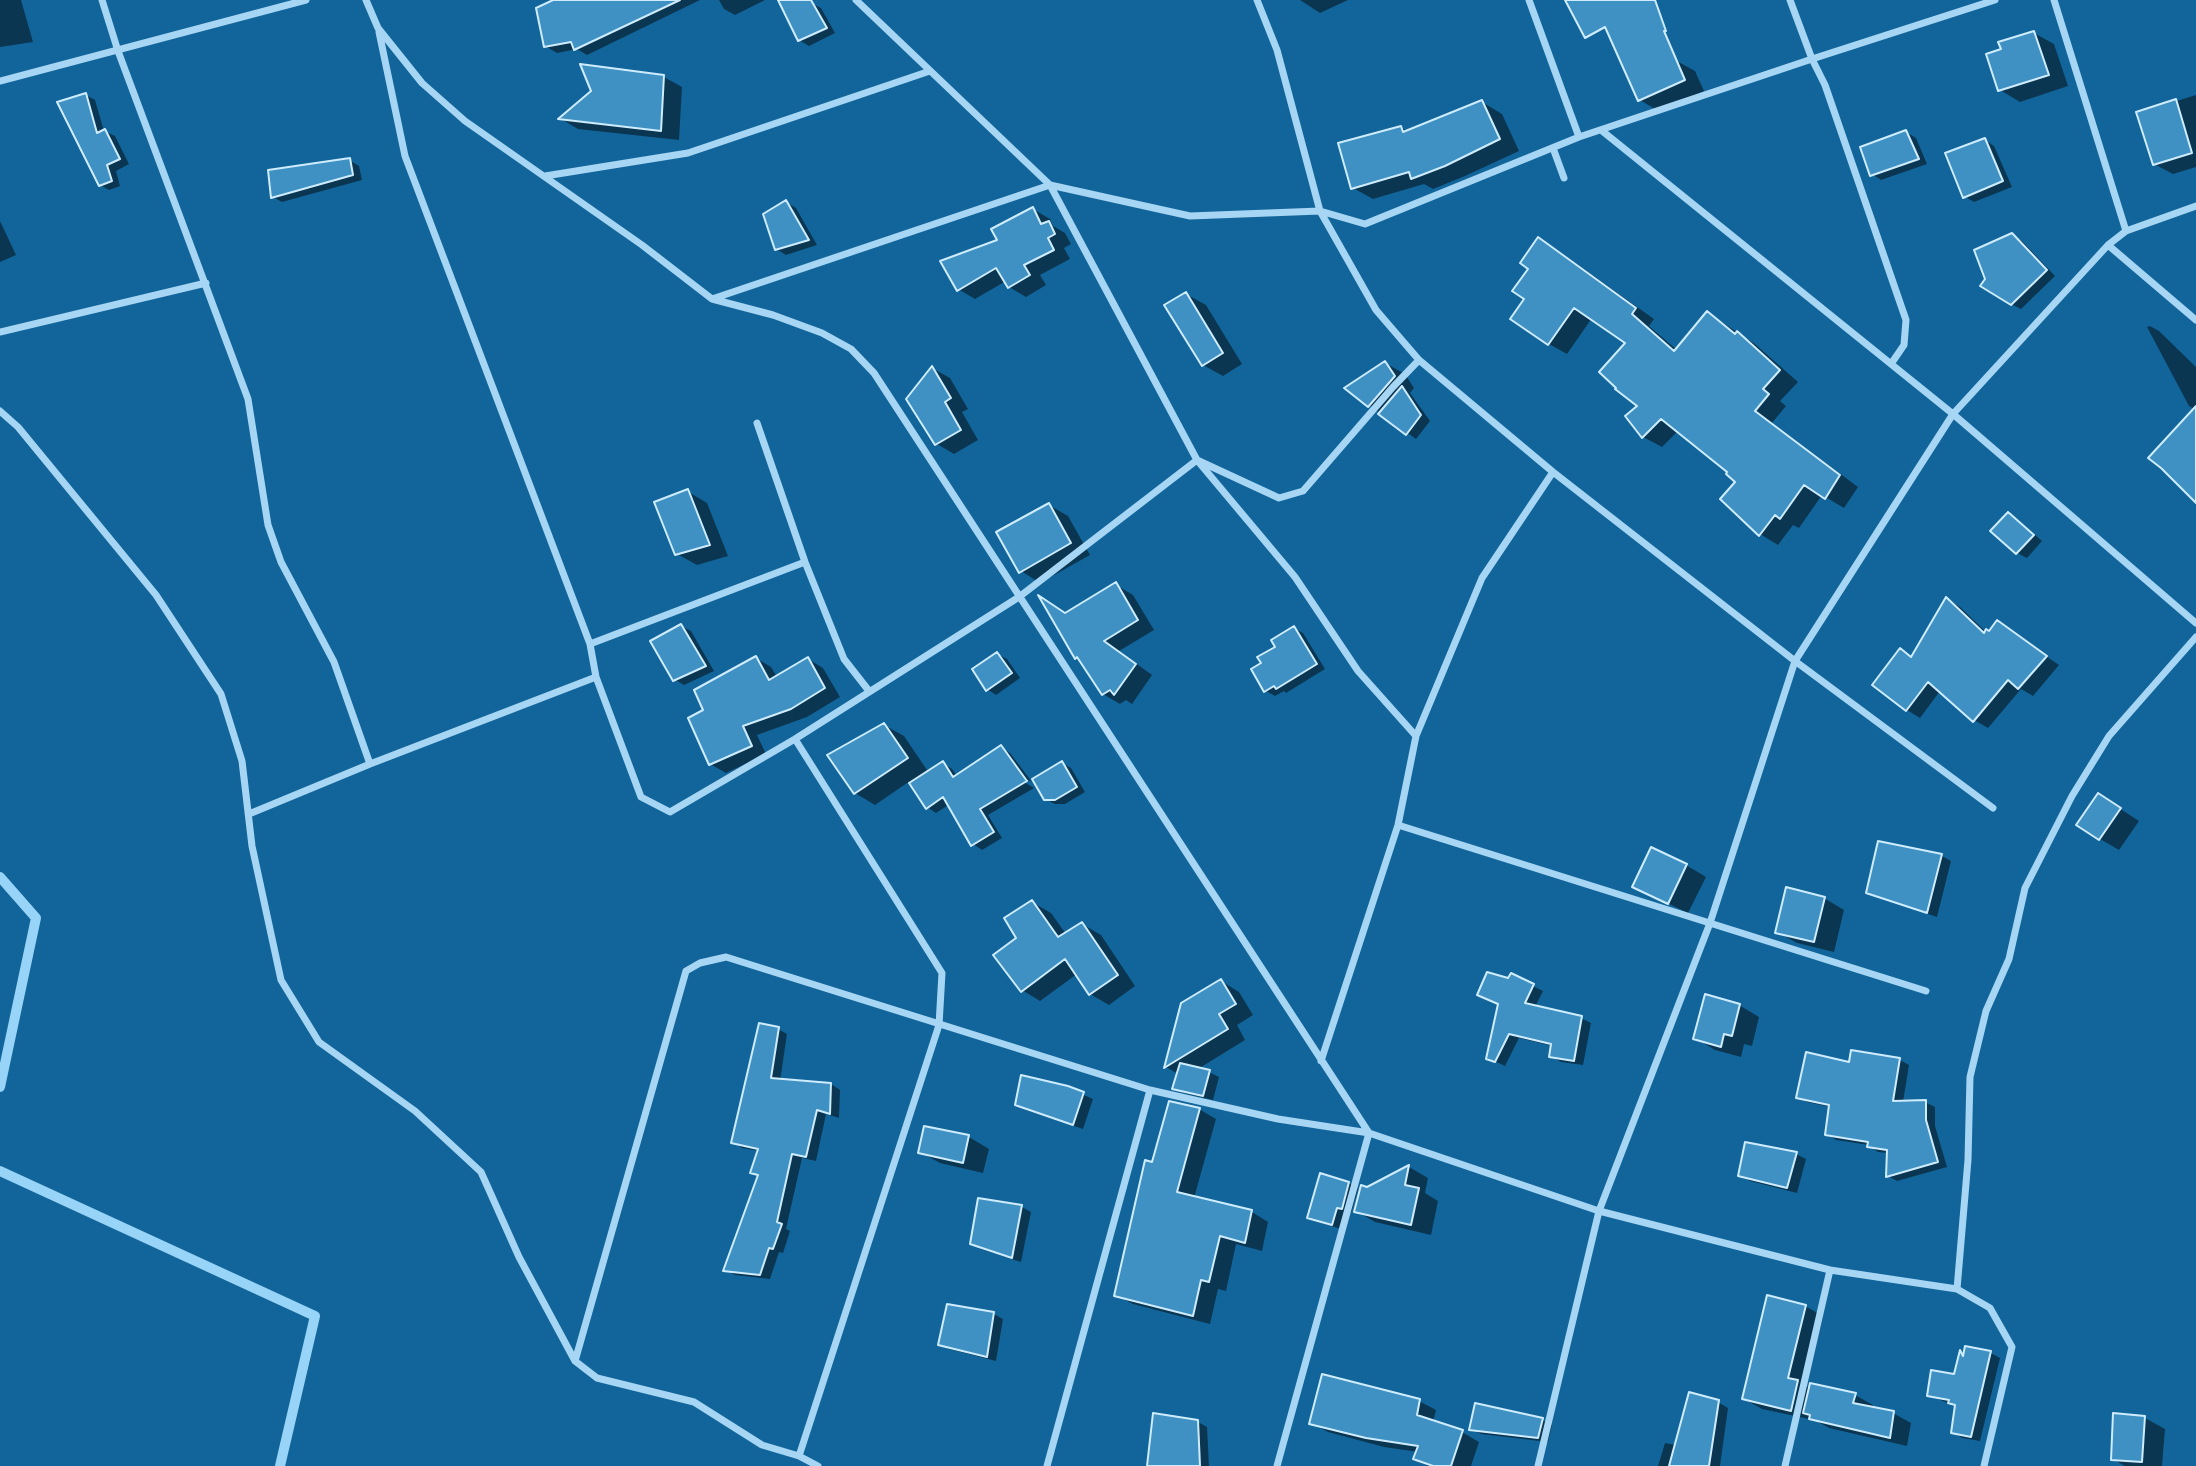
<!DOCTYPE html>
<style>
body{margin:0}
canvas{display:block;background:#12659a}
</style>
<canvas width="2196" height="1466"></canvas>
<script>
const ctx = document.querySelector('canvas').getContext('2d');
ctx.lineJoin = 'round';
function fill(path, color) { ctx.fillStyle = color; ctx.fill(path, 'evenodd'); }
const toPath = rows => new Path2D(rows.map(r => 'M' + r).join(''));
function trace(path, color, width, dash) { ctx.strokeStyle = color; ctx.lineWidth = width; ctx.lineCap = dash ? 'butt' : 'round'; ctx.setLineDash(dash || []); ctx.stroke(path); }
fill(toPath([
 [0,0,21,0,33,42,0,47],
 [557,0,700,0,587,55,577,49,557,53,545,46],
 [719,0,765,0,735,15,724,9],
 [1300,0,1348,0,1320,13],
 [811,3,821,8,835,33,809,46,799,40],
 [2034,33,2054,44,2068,86,2020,102,2000,90,2003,50],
 [1675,60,1695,71,1704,91,1660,112,1640,100],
 [664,77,682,87,679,140,578,129,561,119],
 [86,95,95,100,104,131,115,136,129,164,116,171,120,186,109,190,100,185],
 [2196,95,2196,167,2173,174,2154,164,2138,113],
 [1482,102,1502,114,1519,151,1465,176,1433,189,1424,184,1373,199,1353,188,1401,127,1408,132],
 [1906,132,1916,138,1927,164,1881,180,1872,174],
 [1985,140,1994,146,2012,187,1974,202,1964,196],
 [349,160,359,166,362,180,282,202,273,197],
 [786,202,796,208,817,245,786,255,776,249],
 [1033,209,1050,219,1053,226,1065,233,1071,244,1064,248,1070,259,1040,275,1046,285,1026,297,1009,287,1006,281,975,299,958,289,999,241],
 [0,221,16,255,0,262],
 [2012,235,2022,241,2055,276,2021,309,2011,304,1987,279],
 [1538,239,1557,250,1654,319,1649,326,1677,350,1708,313,1755,344,1798,382,1780,401,1786,406,1772,423,1858,487,1844,508,1822,495,1799,528,1793,525,1778,545,1760,534,1738,481,1730,472,1678,431,1662,447,1643,437,1640,406,1628,342,1592,318,1567,354,1549,344,1526,299,1530,268],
 [1186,294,1206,305,1242,364,1223,376,1203,365],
 [2150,326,2159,331,2196,367,2196,410,2189,406,2147,327],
 [1385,363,1405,374,1414,388,1410,393,1430,421,1416,439,1369,405],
 [932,368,950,378,968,409,962,412,978,440,954,454,937,444],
 [687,491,707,503,728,556,697,565,677,554],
 [1049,505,1068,516,1090,555,1040,583,1021,571],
 [2008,514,2017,519,2042,541,2027,558,2017,553,1993,531],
 [1116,585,1133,595,1154,630,1119,651,1152,675,1132,704,1126,700,1120,704,1103,694,1082,661,1076,657,1066,614],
 [1947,599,1960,607,1986,632,1990,633,1997,622,2059,665,2033,696,2021,689,1988,728,1974,720,1940,691,1920,718,1907,710,1900,650,1913,658],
 [681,626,691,631,714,671,684,685,674,679],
 [1294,628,1303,633,1325,669,1286,693,1284,691,1275,696,1266,691,1263,664],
 [997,654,1007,659,1020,678,996,695,987,689],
 [756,658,771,667,777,677,808,659,823,668,840,697,807,717,757,735,766,754,726,773,710,764,706,711],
 [884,725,904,736,929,773,943,763,952,769,957,776,1001,747,1010,753,1032,782,1021,776,1019,779,1034,788,988,815,1002,838,982,850,973,844,950,804,936,813,927,807,910,781,875,805,855,793,830,756],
 [1062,763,1071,768,1085,792,1065,804,1055,804,1045,799],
 [2099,795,2139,821,2119,850,2100,839],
 [1942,856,1951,861,1937,917,1878,897,1868,892],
 [1686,865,1706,877,1688,913,1634,887],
 [1824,898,1844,910,1834,952,1797,943,1777,932],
 [1032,902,1051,913,1066,934,1082,924,1101,935,1135,986,1109,1005,1090,994,1077,974,1040,1001,1022,990,1019,938],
 [1511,975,1543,991,1535,1007,1581,1018,1591,1023,1583,1065,1561,1062,1551,1056,1553,1046,1519,1038,1505,1066,1488,1058],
 [1221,981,1239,992,1253,1015,1237,1025,1245,1040,1198,1069,1209,1072,1219,1077,1213,1100,1184,1093,1174,1088,1178,1074,1166,1067,1183,1004],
 [1739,1005,1759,1017,1752,1046,1744,1044,1741,1057,1715,1050,1695,1038],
 [778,1029,787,1034,780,1081,831,1084,840,1090,839,1118,826,1114,816,1161,802,1158,786,1229,790,1231,783,1253,779,1252,770,1279,735,1275,726,1270,759,1176,752,1172,759,1151,742,1148,733,1142],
 [1853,1052,1900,1060,1909,1065,1903,1102,1925,1102,1935,1107,1935,1126,1947,1167,1897,1181,1888,1176,1888,1153,1878,1152,1869,1146,1869,1145,1836,1140,1827,1134,1830,1107,1807,1102,1798,1097,1851,1064],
 [1068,1088,1093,1099,1083,1129,1026,1110,1017,1104],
 [1199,1109,1216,1119,1194,1198,1252,1212,1268,1222,1262,1251,1236,1244,1226,1291,1218,1289,1210,1324,1133,1304,1116,1295,1153,1164],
 [925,1128,969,1137,989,1149,983,1173,940,1163,920,1152],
 [1796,1154,1806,1159,1797,1193,1750,1181,1740,1175],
 [1409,1167,1428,1178,1425,1193,1438,1201,1431,1235,1375,1222,1356,1211,1367,1188],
 [1349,1183,1358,1189,1351,1213,1346,1212,1341,1229,1319,1222,1309,1217],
 [980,1200,1022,1207,1031,1212,1021,1262,981,1249,972,1243],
 [1805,1306,1823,1316,1806,1386,1811,1389,1855,1395,1873,1405,1872,1408,1893,1413,1911,1423,1907,1446,1829,1428,1809,1417,1809,1419,1762,1409,1744,1399],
 [994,1314,1003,1319,996,1361,949,1349,940,1344],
 [1961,1353,1965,1355,1991,1353,2000,1358,1980,1441,1962,1438,1953,1432,1957,1407,1929,1395,1956,1376],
 [1419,1401,1436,1410,1433,1422,1462,1432,1479,1442,1471,1466,1428,1466,1415,1459,1418,1452,1384,1447,1328,1432,1311,1423],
 [1718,1402,1728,1408,1720,1466,1658,1466,1665,1443,1677,1445],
 [2145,1418,2165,1429,2162,1466,2125,1466,2112,1459],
 [1542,1420,1552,1425,1548,1442,1481,1434,1471,1429],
 [1198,1422,1207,1427,1209,1466,1149,1466]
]), '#0007');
trace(toPath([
 [0,877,36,918,0,1087],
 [0,1171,315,1316,280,1466]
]), '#98d4f7', 10);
const building = toPath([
 [553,0,680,0,574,50,571,42,544,47,536,8,553,0],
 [778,0,811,0,827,28,798,41,778,0],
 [1565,0,1655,0,1666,31,1664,31,1685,80,1638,101,1605,27,1585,38,1565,0],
 [2034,31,2049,75,1998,91,1986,54,2001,49,1998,42,2034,31],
 [580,64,664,75,661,131,558,119,591,91,580,64],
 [86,93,97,133,105,129,120,159,107,165,112,181,99,186,57,102,86,93],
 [2176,99,2192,153,2153,165,2136,112,2176,99],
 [1482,100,1500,139,1445,166,1411,179,1409,172,1351,189,1338,143,1401,126,1403,132,1482,100],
 [1906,130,1919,159,1870,176,1860,147,1906,130],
 [1985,138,2003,181,1963,198,1945,153,1985,138],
 [350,158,353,175,271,198,268,170,350,158],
 [786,200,809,240,775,250,763,214,786,200],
 [1033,207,1041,224,1049,221,1055,234,1048,238,1054,250,1024,265,1030,275,1008,288,996,268,957,291,940,261,997,240,991,229,1033,207],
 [2012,233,2047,270,2011,305,1980,286,1985,279,1974,250,2012,233],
 [1538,237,1636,308,1632,314,1674,351,1707,311,1735,334,1737,331,1780,370,1763,389,1769,394,1755,411,1840,475,1825,499,1804,485,1780,519,1775,515,1759,536,1720,499,1735,482,1726,474,1727,472,1661,419,1642,438,1625,416,1637,406,1615,389,1616,388,1599,372,1625,343,1574,308,1548,345,1510,319,1524,299,1512,291,1528,269,1520,263,1538,237],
 [1186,292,1223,353,1202,366,1164,305,1186,292],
 [1385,361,1395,376,1368,407,1344,388,1385,361],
 [932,366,951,398,945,402,961,430,935,445,906,399,932,366],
 [1402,386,1421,415,1406,435,1378,414,1402,386],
 [2196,406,2196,503,2161,468,2148,458,2196,406],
 [688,489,710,545,675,555,654,502,688,489],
 [1049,503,1071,543,1019,573,996,532,1049,503],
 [2008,512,2034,535,2016,554,1990,531,2008,512],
 [1116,582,1138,620,1104,641,1136,664,1114,695,1110,690,1102,695,1077,657,1075,659,1038,595,1065,613,1116,582],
 [1946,597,1984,633,1986,629,1989,631,1997,620,2047,656,2018,689,2008,680,1973,722,1928,682,1906,711,1872,685,1900,648,1911,657,1946,597],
 [681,624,706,666,673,681,650,641,681,624],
 [1294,626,1317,664,1276,689,1274,686,1264,692,1251,669,1261,663,1257,657,1275,647,1271,640,1294,626],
 [997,652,1012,673,986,691,972,669,997,652],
 [756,656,769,680,808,657,825,688,791,709,743,726,752,746,709,765,688,718,703,710,694,690,756,656],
 [884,723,908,758,854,794,827,755,884,723],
 [1001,745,1027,781,980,809,994,832,971,846,943,797,926,809,909,783,943,761,953,777,1001,745],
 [1062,761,1077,787,1055,800,1044,800,1032,779,1062,761],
 [2098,793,2121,808,2099,840,2076,825,2098,793],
 [1878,841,1942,854,1927,913,1866,893,1878,841],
 [1651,847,1687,864,1668,904,1632,887,1651,847],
 [1786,887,1825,897,1814,942,1775,933,1786,887],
 [1032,900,1058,937,1082,922,1118,975,1089,995,1065,959,1021,992,993,955,1016,938,1004,918,1032,900],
 [1487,972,1508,978,1511,973,1534,984,1525,1003,1582,1016,1574,1061,1549,1057,1551,1044,1509,1034,1495,1062,1486,1059,1498,1004,1477,995,1487,972],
 [1221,979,1236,1004,1219,1014,1228,1029,1164,1068,1181,1003,1221,979],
 [1705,994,1740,1004,1732,1036,1724,1034,1721,1047,1693,1039,1705,994],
 [759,1023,779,1027,771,1078,831,1083,830,1114,817,1110,806,1157,792,1154,777,1222,782,1224,773,1249,769,1248,760,1275,723,1271,758,1175,750,1173,758,1149,731,1143,759,1023],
 [1851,1050,1900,1058,1893,1101,1926,1100,1926,1120,1938,1162,1886,1177,1887,1150,1867,1147,1868,1142,1825,1135,1829,1105,1796,1098,1806,1052,1849,1062,1851,1050],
 [1180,1063,1210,1070,1203,1096,1172,1089,1180,1063],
 [1021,1075,1068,1086,1084,1092,1073,1125,1015,1105,1021,1075],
 [1169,1101,1200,1108,1177,1192,1252,1210,1245,1243,1220,1236,1209,1282,1201,1280,1193,1316,1114,1296,1145,1160,1152,1162,1169,1101],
 [924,1126,969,1135,963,1163,918,1153,924,1126],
 [1745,1142,1797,1152,1787,1188,1738,1176,1745,1142],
 [1409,1165,1405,1185,1419,1188,1411,1225,1354,1212,1361,1185,1367,1187,1409,1165],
 [1320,1173,1349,1182,1342,1209,1337,1208,1332,1225,1307,1218,1320,1173],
 [978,1198,1022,1205,1012,1258,970,1244,978,1198],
 [1767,1295,1806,1305,1788,1378,1798,1380,1791,1411,1742,1399,1767,1295],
 [947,1304,994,1312,987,1357,938,1345,947,1304],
 [1965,1346,1991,1351,1971,1437,1951,1433,1955,1405,1948,1403,1949,1400,1927,1396,1931,1370,1954,1374,1960,1350,1963,1356,1965,1346],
 [1322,1374,1420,1399,1417,1415,1463,1430,1451,1466,1433,1466,1413,1459,1418,1446,1366,1438,1309,1424,1322,1374],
 [1810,1383,1856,1393,1853,1403,1894,1411,1890,1438,1809,1419,1810,1415,1803,1413,1810,1383],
 [1689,1392,1719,1400,1709,1466,1669,1466,1689,1392],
 [1475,1403,1543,1418,1538,1438,1469,1430,1475,1403],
 [1153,1413,1198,1420,1200,1466,1147,1466,1153,1413],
 [2113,1413,2145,1416,2142,1462,2111,1460,2113,1413]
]);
fill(building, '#3f91c3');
trace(building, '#ceecfd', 2);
trace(toPath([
 [102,0,118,51,248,399,268,525,281,562,334,662,370,764],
 [366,0,378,28,422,83,465,121,642,245,712,299,773,315,822,333,851,349,874,373,1369,1133,1277,1466],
 [856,0,1050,185,1190,216,1320,211,1365,224,1579,137,1812,59,1995,0],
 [1257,0,1277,50,1320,211,1376,310,1419,360,1553,472,1795,661,1993,808],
 [1529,0,1579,137],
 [1790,0,1812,59,1825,85,1906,320,1904,345,1891,364],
 [2054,0,2126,231],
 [379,32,405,156,590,644,596,677,641,797,670,812,795,739,1019,597,1197,460,1279,498,1303,491,1393,387,1419,360],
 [0,81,306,0],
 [1601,130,1953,414,2196,623],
 [1553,148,1564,178],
 [545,176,688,153,930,71],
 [2108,245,2196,320],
 [712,299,1050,185,1197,460,1295,577,1358,671,1416,736],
 [0,332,206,283],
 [0,411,18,427,156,595,221,694,242,761,252,846,281,980,319,1042,415,1111,481,1172,519,1257,575,1361,597,1378,694,1402,762,1445,799,1456,818,1466],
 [757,423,805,562,844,659,869,691],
 [590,644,805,562],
 [795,739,942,973,939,1025,799,1456],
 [249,814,370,764,596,677],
 [1398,825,1926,991],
 [1321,1061,1398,825,1416,736,1482,578,1553,472],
 [1957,1289,1968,1160,1970,1077,1986,1011,2009,959,2025,888,2072,796,2109,736,2196,637],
 [575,1361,686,971,700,963,726,957,1150,1090,1278,1119,1369,1133,1599,1211,1830,1270,1957,1289,1990,1308,2012,1347,1984,1466],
 [1047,1466,1150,1090],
 [1538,1466,1599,1211,1710,923,1795,661,1953,414,2108,245,2126,231,2196,206],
 [1785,1466,1830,1270]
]), '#a6d6f4', 7);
</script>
